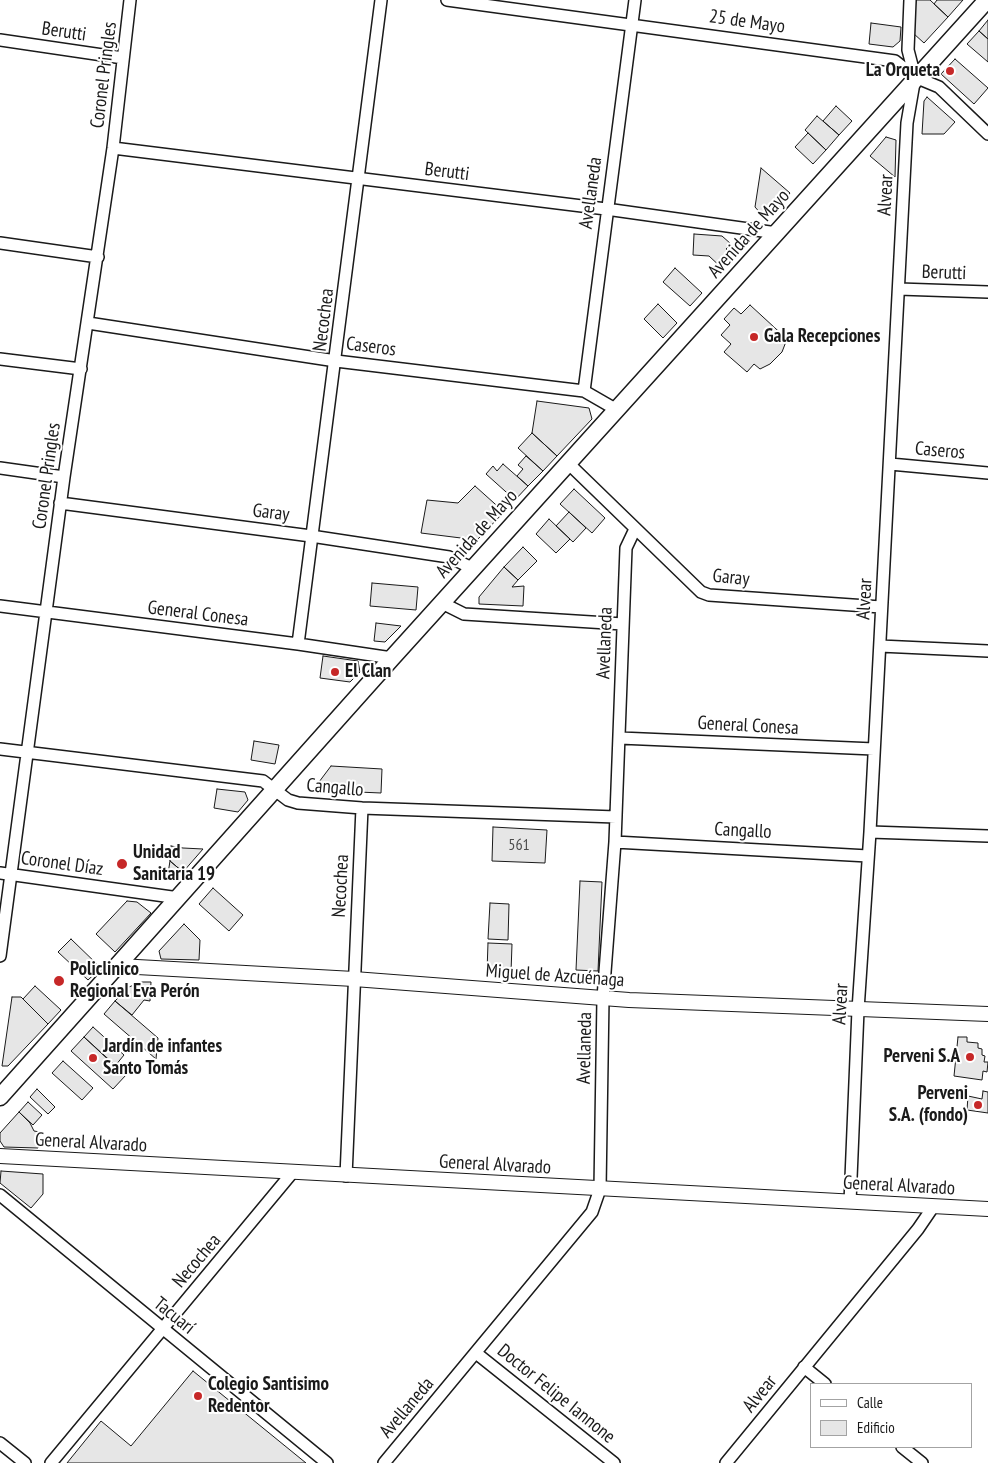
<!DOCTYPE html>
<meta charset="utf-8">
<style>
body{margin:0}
#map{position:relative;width:988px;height:1463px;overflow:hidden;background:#fff;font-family:"PT Sans Narrow",sans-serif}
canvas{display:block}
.legend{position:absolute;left:810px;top:1383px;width:162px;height:65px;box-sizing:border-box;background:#fff;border:1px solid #a3a3a3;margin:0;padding:6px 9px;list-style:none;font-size:15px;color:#1a1a1a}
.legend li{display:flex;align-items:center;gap:10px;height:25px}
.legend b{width:25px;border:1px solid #a3a3a3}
</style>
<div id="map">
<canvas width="988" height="1463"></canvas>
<ul class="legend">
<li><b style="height:6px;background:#fff"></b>Calle</li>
<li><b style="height:14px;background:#e6e6e6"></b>Edificio</li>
</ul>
</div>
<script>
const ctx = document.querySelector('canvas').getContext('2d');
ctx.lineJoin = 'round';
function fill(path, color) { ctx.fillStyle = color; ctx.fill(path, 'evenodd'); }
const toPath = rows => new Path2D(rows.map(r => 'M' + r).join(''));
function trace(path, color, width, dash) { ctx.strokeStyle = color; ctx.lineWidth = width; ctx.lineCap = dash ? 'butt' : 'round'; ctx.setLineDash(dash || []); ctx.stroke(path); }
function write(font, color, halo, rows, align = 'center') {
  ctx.font = font + ' "PT Sans Narrow",sans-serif'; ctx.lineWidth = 4; ctx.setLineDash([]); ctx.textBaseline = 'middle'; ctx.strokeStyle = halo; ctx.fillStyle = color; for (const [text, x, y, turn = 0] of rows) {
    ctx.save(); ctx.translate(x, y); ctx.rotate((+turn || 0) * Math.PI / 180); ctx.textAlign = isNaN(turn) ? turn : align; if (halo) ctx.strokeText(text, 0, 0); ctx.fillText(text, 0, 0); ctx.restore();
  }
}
const building = toPath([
 [916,0,930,0,948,17,924,43,913,33,916,0],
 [937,0,963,0,948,17,934,4,937,0],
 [988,20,988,39,979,31,988,20],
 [871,23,901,27,900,41,893,47,869,44,871,23],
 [979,31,988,39,988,62,967,44,979,31],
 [955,59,988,88,974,104,941,74,955,59],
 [927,97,955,122,944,134,922,134,924,101,927,97],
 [836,106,852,121,839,135,823,121,836,106],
 [817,116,839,135,826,150,805,130,817,116],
 [808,133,826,150,813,164,795,147,808,133],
 [886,137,896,140,895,177,870,156,886,137],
 [761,168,790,193,778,208,762,215,755,207,761,168],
 [694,234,722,236,731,244,726,249,735,257,723,269,709,256,693,255,694,234],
 [675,268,702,293,690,306,663,282,675,268],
 [658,304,677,323,663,338,644,319,658,304],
 [750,305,787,339,782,352,770,364,760,369,754,364,747,372,724,352,731,344,721,335,730,325,724,319,734,308,741,314,750,305],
 [537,401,589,408,592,419,557,456,532,433,537,401],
 [532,433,557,456,543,471,518,448,532,433],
 [526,456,543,471,528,486,517,476,523,469,518,465,526,456],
 [503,464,528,486,515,500,486,474,493,466,497,471,503,464],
 [475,486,504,512,477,540,421,533,427,500,458,503,475,486],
 [574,489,605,518,592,533,560,504,574,489],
 [569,512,586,528,573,542,556,526,569,512],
 [549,519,570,539,556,553,536,534,549,519],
 [523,547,537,561,518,580,504,567,523,547],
 [504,567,518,580,512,587,524,586,523,606,479,604,479,597,504,567],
 [372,583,418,587,416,610,370,606,372,583],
 [376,623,401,626,385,642,374,641,376,623],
 [323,656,358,661,360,672,350,682,320,678,323,656],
 [254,741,279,745,275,764,251,760,254,741],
 [331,766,382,769,381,793,313,790,331,766],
 [217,789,245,792,248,800,238,812,214,808,217,789],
 [493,827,547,830,545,863,492,861,493,827],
 [171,846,183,848,203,849,183,872,170,861,171,846],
 [170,861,183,872,178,878,167,880,170,861],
 [580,881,602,882,598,971,576,970,580,881],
 [213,888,243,915,229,931,199,904,213,888],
 [127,901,137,902,151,913,115,952,96,934,127,901],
 [490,903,509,904,508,940,488,939,490,903],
 [184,924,200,940,199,960,161,959,159,951,184,924],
 [71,939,101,968,88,980,58,952,71,939],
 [488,943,512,944,511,973,487,972,488,943],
 [141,982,151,982,150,1001,144,1000,132,1015,115,1001,129,987,141,982],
 [35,986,61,1010,48,1024,23,999,35,986],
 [12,997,21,997,48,1024,8,1066,2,1066,12,997],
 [115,1001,158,1038,156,1059,104,1014,115,1001],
 [93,1027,124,1055,115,1066,84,1037,93,1027],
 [84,1037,126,1075,113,1089,71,1051,84,1037],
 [958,1037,967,1037,967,1042,978,1043,978,1048,982,1049,982,1055,985,1056,984,1062,988,1062,987,1072,983,1071,982,1080,954,1076,958,1037],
 [63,1061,93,1088,82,1100,52,1073,63,1061],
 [37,1089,55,1107,48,1114,30,1097,37,1089],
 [983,1091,988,1092,988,1113,967,1110,968,1096,982,1099,983,1091],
 [28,1102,42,1115,33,1125,19,1112,28,1102],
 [19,1112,30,1123,34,1131,40,1132,38,1148,4,1147,0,1141,0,1133,19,1112],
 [1,1171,43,1174,43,1194,31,1208,0,1183,1,1171],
 [193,1371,306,1463,67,1463,101,1421,131,1446,193,1371]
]);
fill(building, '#e6e6e6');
trace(building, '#1a1a1a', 1);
const minor = toPath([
 [447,0,895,61,915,77,939,87,988,134],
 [0,40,123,58],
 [113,148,606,209,777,233],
 [0,243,98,257],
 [899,289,988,292],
 [88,323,336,361,584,391,617,410],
 [0,359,81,369],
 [584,391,635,0],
 [568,463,701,592,709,595,881,607],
 [890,464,988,473],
 [0,468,64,477],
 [60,503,311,536,449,557,474,569],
 [442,603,464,614,623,624],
 [0,606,298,644,392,658],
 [298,644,381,0],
 [880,646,988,651],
 [620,738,874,749],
 [0,749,263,781,288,800,298,803,362,808,616,817],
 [870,832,988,836],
 [615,842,868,856],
 [0,873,179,898],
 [0,956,64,477,113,148,130,0],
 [346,1176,362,808],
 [0,1195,327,1463],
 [850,1202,858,1010,870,832,907,123,915,77,908,50,910,0],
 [476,1353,614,1463],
 [804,1367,825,1384],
 [0,1443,25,1463],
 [902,1447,922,1463],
 [51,1463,292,1173],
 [384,1463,592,1212,600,1189,603,998,615,842,626,548,635,529],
 [726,1463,918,1229,933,1207]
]);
const tertiary = toPath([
 [119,966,354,979,629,1000,988,1014],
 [0,1156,988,1209]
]);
const secondary = toPath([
 [0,1097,392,658,987,0]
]);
trace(minor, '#1a1a1a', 14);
trace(tertiary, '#1a1a1a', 16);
trace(secondary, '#1a1a1a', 19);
trace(minor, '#fff', 11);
trace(tertiary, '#fff', 14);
trace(secondary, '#fff', 16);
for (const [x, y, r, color] of [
 [950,71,5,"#c62828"],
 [754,337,5,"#c62828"],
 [335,672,5,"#c62828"],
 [122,864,6,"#c62828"],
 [59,981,6,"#c62828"],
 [970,1057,5,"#c62828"],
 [93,1058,5,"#c62828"],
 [978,1105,5,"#c62828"],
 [198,1396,5,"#c62828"]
]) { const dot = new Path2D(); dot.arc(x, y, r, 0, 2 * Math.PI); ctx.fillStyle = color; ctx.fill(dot); trace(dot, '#fff', 2); }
write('16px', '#4d4d4d', null, [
 ["561",519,845]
]);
write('19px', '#1a1a1a', '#fff', [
 ["25 de Mayo",747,22,8],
 ["Berutti",64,32,8],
 ["Coronel Pringles",104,75,-83],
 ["Berutti",447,172,7],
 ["Avellaneda",591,193,-82],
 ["Alvear",886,195,-87],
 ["Avenida de Mayo",749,234,-48],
 ["Berutti",944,273,2],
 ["Necochea",324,320,-83],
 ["Caseros",371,347,7],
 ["Caseros",940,451,5],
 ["Coronel Pringles",47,476,-82],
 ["Garay",271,513,7],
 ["Avenida de Mayo",477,534,-48],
 ["Garay",731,578,6],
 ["Alvear",865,599,-87],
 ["General Conesa",198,614,7],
 ["Avellaneda",605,643,-88],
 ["General Conesa",748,726,3],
 ["Cangallo",335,788,5],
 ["Cangallo",743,831,3],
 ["Coronel Díaz",62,864,8],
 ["Necochea",341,886,-87],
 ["Miguel de Azcuénaga",555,976,4],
 ["Alvear",841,1004,-87],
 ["Avellaneda",585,1048,-89],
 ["General Alvarado",91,1143,3],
 ["General Alvarado",495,1165,3],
 ["General Alvarado",899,1186,3],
 ["Necochea",197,1261,-50],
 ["Tacuarí",174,1316,39],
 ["Doctor Felipe Iannone",556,1394,39],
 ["Alvear",760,1394,-51],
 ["Avellaneda",407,1408,-50]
]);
write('bold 19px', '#1a1a1a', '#fff', [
 ["La Orqueta",940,71,"right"],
 ["Gala Recepciones",764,337],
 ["El Clan",345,672],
 ["Unidad",133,853],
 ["Sanitaria 19",133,875],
 ["Policlinico",70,970],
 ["Regional Eva Perón",70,992],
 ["Jardín de infantes",103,1047],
 ["Santo Tomás",103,1069],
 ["Perveni S.A",960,1057,"right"],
 ["Perveni",968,1094,"right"],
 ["S.A. (fondo)",968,1116,"right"],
 ["Colegio Santisimo",208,1385],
 ["Redentor",208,1407]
], 'left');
</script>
